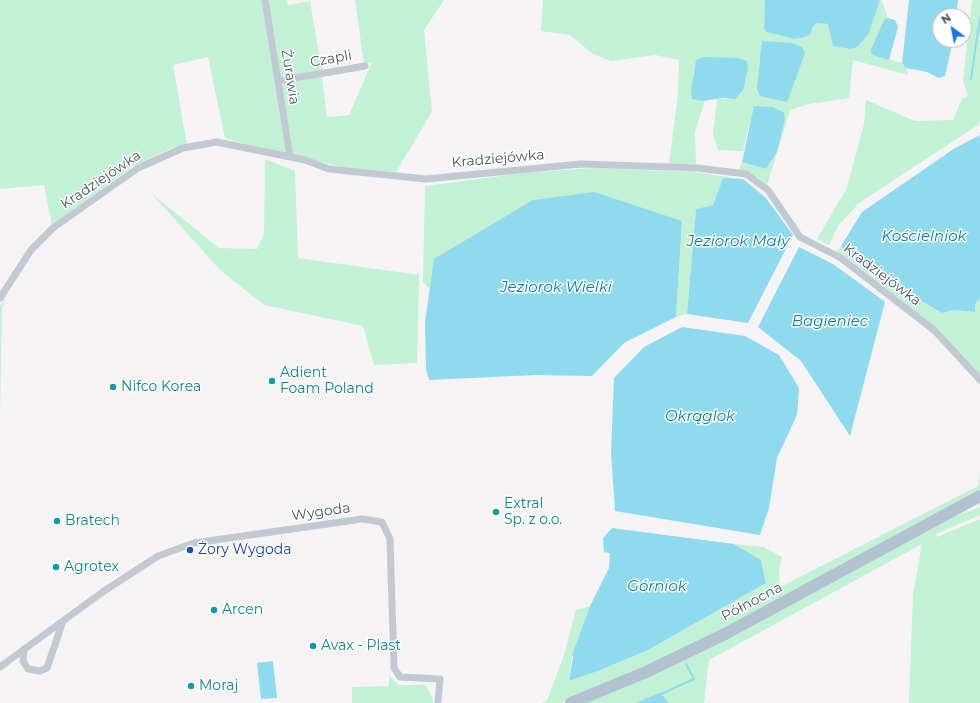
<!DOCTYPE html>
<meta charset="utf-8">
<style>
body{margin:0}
#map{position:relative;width:980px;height:703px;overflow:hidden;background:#f5f3f3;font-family:Montserrat,sans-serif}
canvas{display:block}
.north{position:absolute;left:932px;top:8px;width:40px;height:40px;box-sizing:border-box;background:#fff;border:1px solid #b7bbc0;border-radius:50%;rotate:328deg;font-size:11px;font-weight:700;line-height:16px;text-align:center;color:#4a5661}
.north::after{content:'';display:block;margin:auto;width:14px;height:18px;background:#1a73e8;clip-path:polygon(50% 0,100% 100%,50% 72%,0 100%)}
</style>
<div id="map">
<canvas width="980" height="703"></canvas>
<div class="north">N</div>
</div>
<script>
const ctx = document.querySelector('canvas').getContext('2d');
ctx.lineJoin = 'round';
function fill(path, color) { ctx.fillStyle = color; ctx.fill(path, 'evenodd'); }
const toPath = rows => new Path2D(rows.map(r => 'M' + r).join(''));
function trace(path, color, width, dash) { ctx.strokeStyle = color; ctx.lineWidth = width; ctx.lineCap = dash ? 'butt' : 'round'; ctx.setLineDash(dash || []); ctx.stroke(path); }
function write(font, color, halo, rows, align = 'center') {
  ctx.font = font + ' Montserrat,sans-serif'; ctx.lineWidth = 3; ctx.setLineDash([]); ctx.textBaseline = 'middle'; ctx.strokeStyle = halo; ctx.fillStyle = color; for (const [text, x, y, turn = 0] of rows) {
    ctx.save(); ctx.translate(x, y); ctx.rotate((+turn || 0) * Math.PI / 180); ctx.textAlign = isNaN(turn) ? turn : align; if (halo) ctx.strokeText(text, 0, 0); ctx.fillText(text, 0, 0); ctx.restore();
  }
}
fill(toPath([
 [0,0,262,0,286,156,225,138,208,57,173,65,187,145,172,148,133,166,52,225,44,185,0,189],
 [268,0,287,0,288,5,310,1,322,71,279,77],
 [355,0,444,0,424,30,432,112,396,172,342,167,293,155,281,84,322,77,327,117,349,115,372,62,364,64],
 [543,0,765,0,764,28,766,32,794,39,802,38,810,35,813,27,818,23,828,24,831,30,831,39,869,33,880,0,882,0,888,18,884,20,872,55,902,63,906,68,908,75,853,60,849,98,809,104,790,110,767,185,757,177,739,170,742,162,766,169,777,152,785,120,749,125,743,151,718,150,713,133,717,99,735,99,720,58,705,57,694,66,693,77,702,101,705,100,695,132,696,164,669,164,678,94,679,60,655,55,611,61,593,54,570,35,541,31],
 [972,0,980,0,980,121,978,125,859,203,838,226,829,245,817,239,847,188,864,124,866,100,915,121,953,120,962,99,968,96,963,81],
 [265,159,295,171,298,258,419,275,417,363,374,365,363,326,264,305,220,270,152,194,219,248,257,249,264,235],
 [592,168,692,172,743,179,723,178,713,205,696,209,687,314,676,317,682,221,434,259,430,289,423,282,425,186,524,173],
 [841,246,891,283,942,313,953,310,975,312,975,304,980,298,980,378,902,301,845,256,836,252],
 [7,295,2,307,0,417,0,306],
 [980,473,980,492,683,651,602,688,561,703,541,703,547,701,564,655,576,610,590,606,572,655,569,681,598,671,648,650,766,583,761,560,734,544,764,547,782,557,779,569,780,587,978,486],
 [980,507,980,515,936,534,937,537,980,519,980,703,909,703,913,595,922,544,709,660,704,703,582,703,947,519],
 [389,675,399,685,425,685,431,694,433,703,352,703,352,687,389,686]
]), '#c3f1d5');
fill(toPath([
 [765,0,880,0,869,33,857,47,851,49,833,46,828,24,817,23,813,27,810,35,802,38,794,39,766,32,764,28],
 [909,0,958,0,956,16,940,16,940,40,953,40,945,76,939,78,927,72,906,68,902,63],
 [888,18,895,20,898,27,889,60,872,55,871,50,884,20],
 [762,41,792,43,802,47,805,53,787,102,760,96,757,89],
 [704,57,738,58,747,61,748,69,743,90,735,99,723,98,702,101,692,99,691,90,696,60],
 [754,106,773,107,784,113,785,120,777,152,766,169,742,162],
 [980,135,980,298,975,304,975,312,953,310,942,313,891,283,841,246,862,212,955,148],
 [723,178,743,179,766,198,793,235,748,323,687,314,696,209,713,205],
 [594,192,682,221,676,317,624,343,592,376,535,375,429,380,426,369,425,322,434,259,533,200],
 [799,247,833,264,885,302,850,436,801,361,758,327],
 [682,327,745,336,779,355,799,388,797,415,777,458,769,508,760,535,615,511,611,452,614,378,644,347],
 [612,528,734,544,761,560,766,583,648,650,598,671,569,681,573,657,572,655,590,606,609,568,610,553,604,552,603,538],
 [273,661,277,698,261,699,257,663],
 [660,693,669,703,635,703]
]), '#90daee');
trace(toPath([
 [971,79,980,17],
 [661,694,694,679,686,664]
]), '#90daee', 2);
trace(toPath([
 [265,0,290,157],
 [278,81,365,66],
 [0,298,31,250,53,228,138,168,183,148,217,142,305,160,329,169,426,179,581,164,697,168,746,174,768,190,800,237,841,258,935,331,980,380],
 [24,649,23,661,28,669,40,671,47,668,63,621],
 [0,667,104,591,158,556,194,543,362,519,382,522,390,539,394,668,400,677,440,679,438,703]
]), '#c1cad2', 7);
trace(toPath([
 [571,703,646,672,725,634,980,496]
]), '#b3c2d1', 12);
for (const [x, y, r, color] of [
 [272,381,4,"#0f9aa8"],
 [113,387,4,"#0f9aa8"],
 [496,512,4,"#0f9aa8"],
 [57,521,4,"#0f9aa8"],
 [190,550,4,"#1a4fb4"],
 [56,567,4,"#0f9aa8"],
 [214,610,4,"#0f9aa8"],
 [313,646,4,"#0f9aa8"],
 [191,686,4,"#0f9aa8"]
]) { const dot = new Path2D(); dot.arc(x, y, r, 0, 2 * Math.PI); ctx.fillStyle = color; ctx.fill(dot); trace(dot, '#fff', 1.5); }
write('14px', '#4a5661', '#fff', [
 ["Czapli",331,59,-10],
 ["Żurawia",290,77,81],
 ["Kradziejówka",498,159,-5],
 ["Kradziejówka",101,180,-34],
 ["Kradziejówka",882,275,37],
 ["Wygoda",321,512,-8],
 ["Północna",752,602,-28]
]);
write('14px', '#0d838f', '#fff', [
 ["Adient",280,373],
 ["Foam Poland",280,389],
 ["Nifco Korea",121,387],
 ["Extral",504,504],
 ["Sp. z o.o.",504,520],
 ["Bratech",65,521],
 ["Agrotex",64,567],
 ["Arcen",222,610],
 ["Avax - Plast",321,646],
 ["Moraj",199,686]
], 'left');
write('14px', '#164399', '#fff', [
 ["Żory Wygoda",198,550]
], 'left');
write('italic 15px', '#0c7c9b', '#fff', [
 ["Kościelniok",924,237],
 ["Jeziorok Mały",738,242],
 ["Jeziorok Wielki",556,288],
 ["Bagieniec",830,322],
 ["Okrąglok",700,417],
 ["Górniok",657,587]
]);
</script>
